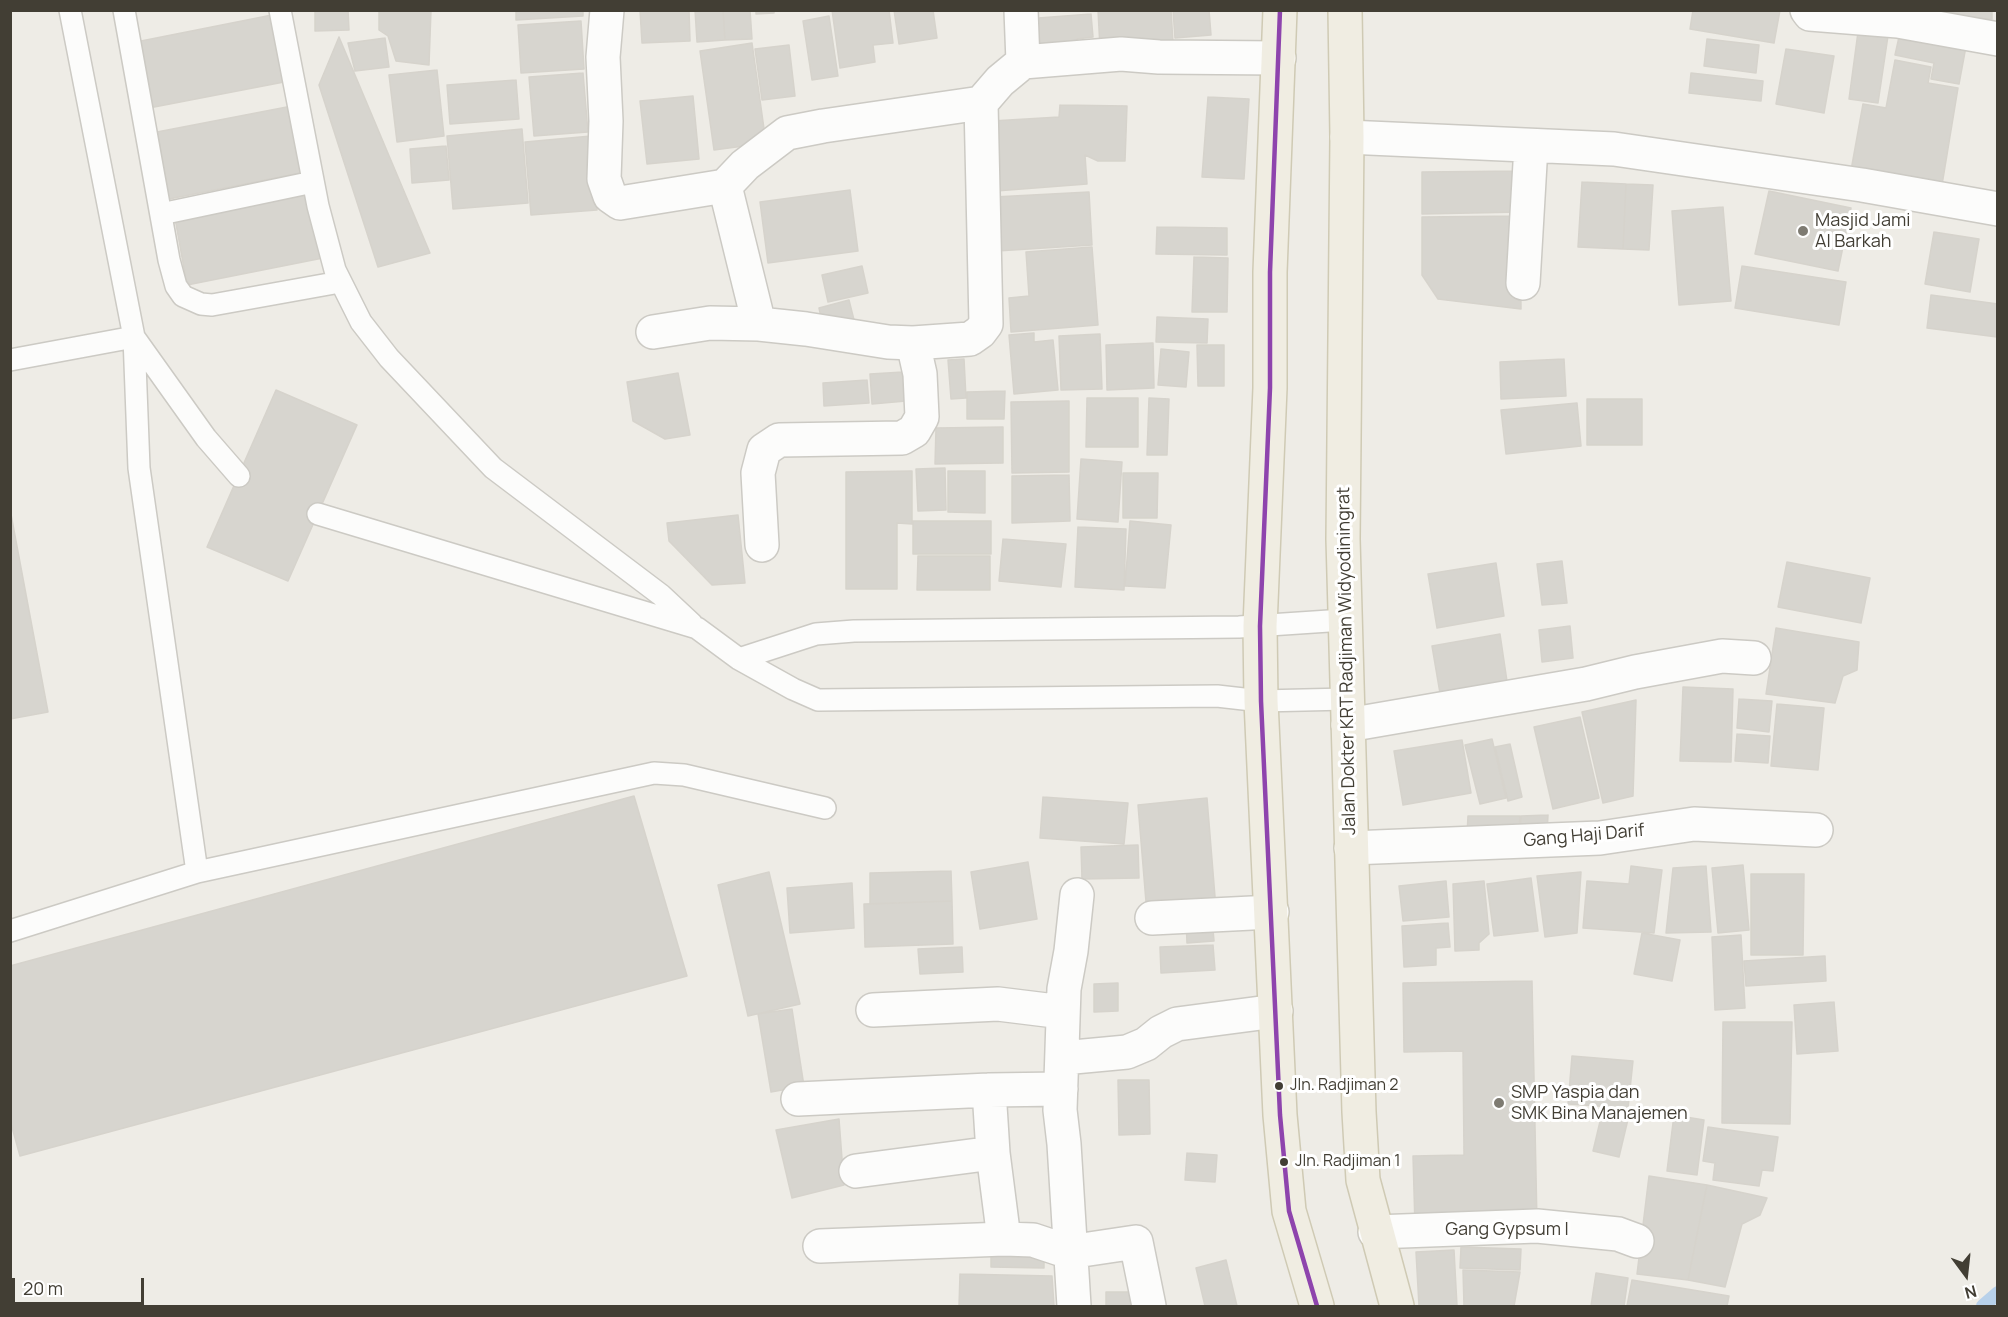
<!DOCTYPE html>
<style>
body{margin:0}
#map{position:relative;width:2008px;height:1317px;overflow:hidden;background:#eeece6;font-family:Manrope,sans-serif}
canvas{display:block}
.frame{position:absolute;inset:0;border:12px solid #423e34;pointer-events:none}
.north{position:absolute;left:1936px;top:1245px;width:60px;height:60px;-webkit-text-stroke:4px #fff;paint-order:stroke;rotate:165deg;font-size:16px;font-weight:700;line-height:24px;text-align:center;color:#423e34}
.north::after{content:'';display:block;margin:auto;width:21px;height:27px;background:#423e34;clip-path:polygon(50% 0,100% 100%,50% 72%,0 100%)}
.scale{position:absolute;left:12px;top:1278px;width:132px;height:27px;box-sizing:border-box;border:3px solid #423e34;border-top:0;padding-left:8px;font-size:18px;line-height:21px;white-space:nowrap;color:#423e34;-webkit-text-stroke:4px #fff;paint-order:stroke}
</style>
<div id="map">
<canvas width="2008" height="1317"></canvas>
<div class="frame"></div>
<div class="north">N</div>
<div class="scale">20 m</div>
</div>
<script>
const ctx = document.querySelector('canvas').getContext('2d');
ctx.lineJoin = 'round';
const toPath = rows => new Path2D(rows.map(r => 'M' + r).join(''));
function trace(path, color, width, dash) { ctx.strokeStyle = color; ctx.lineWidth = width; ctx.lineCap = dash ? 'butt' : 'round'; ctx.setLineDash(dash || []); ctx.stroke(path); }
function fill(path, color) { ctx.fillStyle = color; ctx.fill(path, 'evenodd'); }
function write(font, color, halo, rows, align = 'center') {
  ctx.font = font + ' Manrope,sans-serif'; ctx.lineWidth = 6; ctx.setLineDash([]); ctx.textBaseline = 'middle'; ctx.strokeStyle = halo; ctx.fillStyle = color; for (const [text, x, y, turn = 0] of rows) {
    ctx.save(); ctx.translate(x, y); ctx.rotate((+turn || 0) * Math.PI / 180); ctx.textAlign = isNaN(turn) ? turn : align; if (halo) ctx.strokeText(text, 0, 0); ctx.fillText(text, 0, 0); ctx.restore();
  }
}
trace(toPath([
 [1983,1306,1998,1293]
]), '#b8d1ea', 14);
const building = toPath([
 [315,10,348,10,349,30,315,31,315,10],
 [379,10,431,10,429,65,396,61,388,36,379,30,379,10],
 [516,10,583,10,583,16,516,20,516,10],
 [640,10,689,10,690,41,642,43,640,10],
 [695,10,723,10,725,40,697,42,695,10],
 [723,10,750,10,752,39,725,40,723,10],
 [756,10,774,10,774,13,756,14,756,10],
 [832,10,889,10,893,43,873,45,875,62,840,68,832,10],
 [894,10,933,10,937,38,899,44,894,10],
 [1098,10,1171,10,1173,43,1100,48,1098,10],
 [1173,10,1209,10,1211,35,1175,38,1173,10],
 [1693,10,1780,10,1774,43,1690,29,1693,10],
 [1914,10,1992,10,1992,19,1913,13,1914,10],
 [1091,14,1093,37,1077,39,1077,53,1028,54,1025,19,1091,14],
 [272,15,284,82,149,108,136,42,272,15],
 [829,16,838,76,812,80,803,21,829,16],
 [581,21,584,69,521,73,518,25,581,21],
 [1901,28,1967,41,1959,84,1931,79,1934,63,1895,55,1901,28],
 [1858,32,1888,36,1878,103,1849,99,1858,32],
 [339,37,430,253,378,267,319,85,339,37],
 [385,38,389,67,355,71,348,43,385,38],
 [1707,39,1759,45,1756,73,1704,66,1707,39],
 [752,43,766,143,714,150,700,51,752,43],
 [789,45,795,96,762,100,755,49,789,45],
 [1786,49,1834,56,1824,113,1776,104,1786,49],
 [1895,60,1931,67,1928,83,1958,88,1941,191,1850,176,1863,104,1886,108,1895,60],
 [437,70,444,136,397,142,389,75,437,70],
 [583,73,588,132,534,136,529,77,583,73],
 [1691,73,1763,81,1761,101,1689,93,1691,73],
 [516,80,519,119,450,124,447,85,516,80],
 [693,96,699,159,647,164,640,101,693,96],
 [1208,97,1249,99,1244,179,1202,177,1208,97],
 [1060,105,1127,106,1125,161,1098,161,1085,155,1087,184,996,191,992,121,1059,117,1060,105],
 [292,106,305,172,169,199,157,132,292,106],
 [522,129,528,203,453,209,447,136,522,129],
 [591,136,597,210,531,215,525,142,591,136],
 [446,146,449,180,412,183,410,149,446,146],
 [1521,171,1522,212,1422,214,1422,172,1521,171],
 [1582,182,1626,184,1623,249,1578,247,1582,182],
 [1626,184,1653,185,1649,250,1623,249,1626,184],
 [850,190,858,251,768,263,760,202,850,190],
 [1769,191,1851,208,1838,271,1755,254,1769,191],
 [310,192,323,258,187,285,175,218,310,192],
 [1089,192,1092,245,997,251,994,197,1089,192],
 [1723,207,1731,301,1679,305,1672,211,1723,207],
 [1520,216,1521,309,1438,299,1422,275,1422,217,1520,216],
 [1157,227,1227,228,1227,255,1156,254,1157,227],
 [1934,232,1979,239,1970,292,1925,284,1934,232],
 [1092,247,1098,325,1011,332,1009,298,1029,296,1026,252,1092,247],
 [1194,257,1228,258,1227,312,1192,312,1194,257],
 [862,266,868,293,828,302,822,275,862,266],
 [1742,266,1846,282,1839,325,1735,308,1742,266],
 [1931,295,1998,304,1997,337,1927,328,1931,295],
 [849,300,855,324,824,331,819,308,849,300],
 [1157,317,1208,319,1207,343,1156,342,1157,317],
 [1034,333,1034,342,1053,340,1058,390,1014,394,1009,335,1034,333],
 [1100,334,1102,389,1061,390,1059,336,1100,334],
 [1153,343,1154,388,1107,390,1106,345,1153,343],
 [1197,345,1224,345,1224,386,1198,386,1197,345],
 [1161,349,1189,352,1186,387,1158,385,1161,349],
 [964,359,966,398,951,399,948,360,964,359],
 [1564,359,1566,396,1501,399,1500,362,1564,359],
 [903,372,906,401,872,404,870,374,903,372],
 [678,373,690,435,665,439,633,421,627,382,678,373],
 [867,380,869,403,824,406,823,383,867,380],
 [276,390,357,425,288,581,207,547,276,390],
 [1005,391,1004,419,967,419,967,392,1005,391],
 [1087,398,1138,398,1138,447,1086,447,1087,398],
 [1149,398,1169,399,1167,455,1147,455,1149,398],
 [1587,399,1642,399,1642,445,1587,445,1587,399],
 [1069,401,1069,472,1012,473,1011,402,1069,401],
 [1577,403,1581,446,1506,454,1501,410,1577,403],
 [1003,427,1003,463,935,464,936,428,1003,427],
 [1081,459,1122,462,1118,522,1077,519,1081,459],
 [945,468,946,510,918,511,916,469,945,468],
 [912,471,912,524,897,523,897,589,846,589,846,472,912,471],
 [948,471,985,471,985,513,948,512,948,471],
 [1123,473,1158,473,1157,518,1123,518,1123,473],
 [1069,475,1070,521,1012,523,1012,476,1069,475],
 [10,509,48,712,10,719,10,509],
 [738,515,745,583,712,585,669,541,667,523,738,515],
 [913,521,991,521,991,554,913,554,913,521],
 [1130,521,1171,525,1165,588,1125,586,1130,521],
 [1078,527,1126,529,1124,590,1075,587,1078,527],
 [1003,539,1066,544,1061,587,999,581,1003,539],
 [918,556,990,556,990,590,917,590,918,556],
 [1562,561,1567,603,1542,605,1537,564,1562,561],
 [1787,562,1870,578,1861,623,1778,607,1787,562],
 [1496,563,1504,616,1437,628,1428,574,1496,563],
 [1570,626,1573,658,1542,662,1539,630,1570,626],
 [1776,628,1859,642,1857,670,1843,676,1835,703,1766,694,1776,628],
 [1500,634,1508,688,1441,699,1432,646,1500,634],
 [1683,687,1733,689,1731,762,1680,761,1683,687],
 [1739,699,1772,701,1769,732,1737,728,1739,699],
 [1636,700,1633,796,1603,803,1582,712,1636,700],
 [1777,704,1824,708,1818,770,1771,766,1777,704],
 [1580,717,1599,798,1553,809,1534,727,1580,717],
 [1737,734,1770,736,1768,763,1735,761,1737,734],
 [1492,739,1506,798,1480,804,1465,745,1492,739],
 [1462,740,1471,793,1403,805,1394,751,1462,740],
 [1510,744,1522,797,1508,801,1495,747,1510,744],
 [634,796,687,976,20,1156,10,1120,10,966,634,796],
 [1043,797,1128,803,1124,844,1040,838,1043,797],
 [1207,798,1216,909,1147,914,1138,805,1207,798],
 [1548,815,1547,833,1520,836,1521,816,1548,815],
 [1468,816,1520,816,1519,836,1467,835,1468,816],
 [1138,845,1139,878,1082,879,1081,847,1138,845],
 [1028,862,1037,919,980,929,971,872,1028,862],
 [1743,865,1749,930,1718,933,1712,868,1743,865],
 [1631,866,1662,870,1654,933,1583,928,1587,881,1629,884,1631,866],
 [1706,866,1711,932,1666,933,1673,868,1706,866],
 [951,871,952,901,870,904,870,873,951,871],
 [769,872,800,1004,748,1016,718,885,769,872],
 [1581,872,1577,933,1545,937,1537,876,1581,872],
 [1751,874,1804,874,1803,955,1751,955,1751,874],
 [1531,878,1538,931,1494,936,1487,884,1531,878],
 [1446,881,1449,917,1403,921,1399,886,1446,881],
 [1484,881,1489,934,1479,943,1479,950,1455,951,1453,884,1484,881],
 [852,883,854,928,790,933,787,888,852,883],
 [952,901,953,944,865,947,864,904,952,901],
 [1212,918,1214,941,1187,943,1186,920,1212,918],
 [1448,923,1450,947,1436,948,1436,965,1404,967,1402,926,1448,923],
 [1642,933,1680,940,1672,981,1634,974,1642,933],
 [1741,935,1745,1008,1715,1010,1712,937,1741,935],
 [1213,945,1215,970,1161,973,1160,947,1213,945],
 [962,947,963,972,920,974,918,949,962,947],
 [1825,956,1826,981,1746,986,1744,961,1825,956],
 [1532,981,1537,1223,1415,1226,1413,1156,1464,1155,1463,1051,1404,1052,1403,983,1532,981],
 [1118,983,1118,1011,1094,1012,1094,984,1118,983],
 [1834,1002,1838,1051,1797,1054,1794,1005,1834,1002],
 [792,1009,804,1086,771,1092,758,1014,792,1009],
 [1723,1022,1792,1022,1790,1124,1722,1123,1723,1022],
 [1572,1056,1633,1061,1628,1108,1568,1104,1572,1056],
 [1118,1080,1149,1080,1150,1134,1119,1135,1118,1080],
 [1603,1109,1629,1115,1619,1157,1593,1151,1603,1109],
 [1674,1115,1704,1120,1697,1175,1667,1171,1674,1115],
 [839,1119,844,1185,792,1198,776,1130,839,1119],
 [1708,1127,1778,1137,1773,1171,1762,1170,1759,1186,1713,1180,1715,1163,1703,1161,1708,1127],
 [1187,1153,1217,1155,1215,1182,1185,1180,1187,1153],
 [1649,1176,1707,1185,1688,1280,1637,1274,1649,1176],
 [1707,1185,1767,1198,1760,1215,1742,1224,1725,1287,1688,1280,1707,1185],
 [991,1245,1044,1245,1044,1268,991,1267,991,1245],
 [1461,1247,1521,1249,1520,1270,1460,1268,1461,1247],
 [1454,1250,1457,1306,1419,1306,1416,1252,1454,1250],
 [1226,1260,1237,1306,1205,1306,1196,1268,1226,1260],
 [1463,1270,1520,1272,1514,1306,1464,1306,1463,1270],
 [1596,1273,1628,1278,1624,1306,1591,1306,1596,1273],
 [960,1274,1052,1276,1054,1306,959,1306,960,1274],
 [1632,1280,1729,1296,1727,1306,1627,1306,1632,1280],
 [1106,1292,1134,1292,1134,1306,1106,1306,1106,1292]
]);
fill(building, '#d7d5cf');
trace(building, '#d6d3cc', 1.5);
const lane = toPath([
 [70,10,134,337,139,468,197,872,654,773,684,775,825,808],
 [124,10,169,260,176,286,183,296,201,304,212,305,340,282],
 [280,10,318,206,335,270,361,322,389,358,493,468,661,595,692,624],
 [161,214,313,182],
 [10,360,134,337,206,438,239,476],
 [318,514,697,628,739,659,793,689,818,700,1217,696,1261,701,1347,699],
 [739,659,816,634,854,631,1239,627,1344,620],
 [10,931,197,872]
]);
const street = toPath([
 [607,10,603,57,606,121,604,179,610,196,620,203,725,186,745,165,787,133,823,126,981,103,1000,81,1023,62,1121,54,1159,57,1279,58],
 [1021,10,1023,62],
 [1807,10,1810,14,1898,21,1998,39],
 [1347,137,1614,149,1862,185,1998,209],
 [725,186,759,324,806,329,888,342,913,343,970,339,980,332,986,324,981,103],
 [1523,283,1531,146],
 [653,332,710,323,759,324],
 [762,545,758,473,764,450,779,440,902,438,914,431,922,417,920,374,913,343],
 [1348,725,1586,684,1635,672,1722,656,1754,658],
 [1351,848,1600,838,1694,824,1816,830],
 [1152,918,1272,912],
 [873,1010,998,1004,1063,1012],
 [1063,1058,1127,1052,1146,1044,1161,1032,1177,1024,1276,1011],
 [989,1090,993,1153,1004,1239],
 [798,1099,989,1090,1061,1089],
 [856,1171,993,1153],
 [1375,1232,1537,1226,1618,1234,1637,1241],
 [820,1246,1004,1239,1033,1240,1069,1252,1136,1242,1149,1306],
 [1074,1306,1064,1144,1060,1110,1064,989,1071,951,1077,895]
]);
const primary = toPath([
 [1280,10,1270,272,1270,388,1260,626,1261,701,1280,1115,1289,1211,1317,1306],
 [1345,10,1347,137,1343,539,1359,1112,1363,1180,1397,1306]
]);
trace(lane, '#cccac4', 24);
trace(street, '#cccac4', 36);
trace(primary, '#cfcab4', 36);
trace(lane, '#fcfcfb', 21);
trace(street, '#fcfcfb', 33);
trace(primary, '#f0ede2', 33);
trace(toPath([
 [1280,10,1270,272,1270,388,1260,626,1261,701,1280,1115,1289,1211,1317,1306]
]), '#8e44ad', 4.5);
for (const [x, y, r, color] of [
 [1803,231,6,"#7e7b72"],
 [1279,1086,5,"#423e34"],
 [1499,1103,6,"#7e7b72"],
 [1284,1162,5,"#423e34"]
]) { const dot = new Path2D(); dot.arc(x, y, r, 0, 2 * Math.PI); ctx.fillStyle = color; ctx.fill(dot); trace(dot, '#fff', 2); }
write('16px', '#423e34', '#fff', [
 ["Jln. Radjiman 2",1290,1086],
 ["Jln. Radjiman 1",1295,1162]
], 'left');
write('18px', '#423e34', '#fff', [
 ["Masjid Jami",1815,221],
 ["Al Barkah",1815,242],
 ["SMP Yaspia dan",1511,1093],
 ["SMK Bina Manajemen",1511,1114]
], 'left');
write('18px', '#423e34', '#fff', [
 ["Jalan Dokter KRT Radjiman Widyodiningrat",1347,661,-91],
 ["Gang Haji Darif",1584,836,-5],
 ["Gang Gypsum I",1507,1230]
]);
</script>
